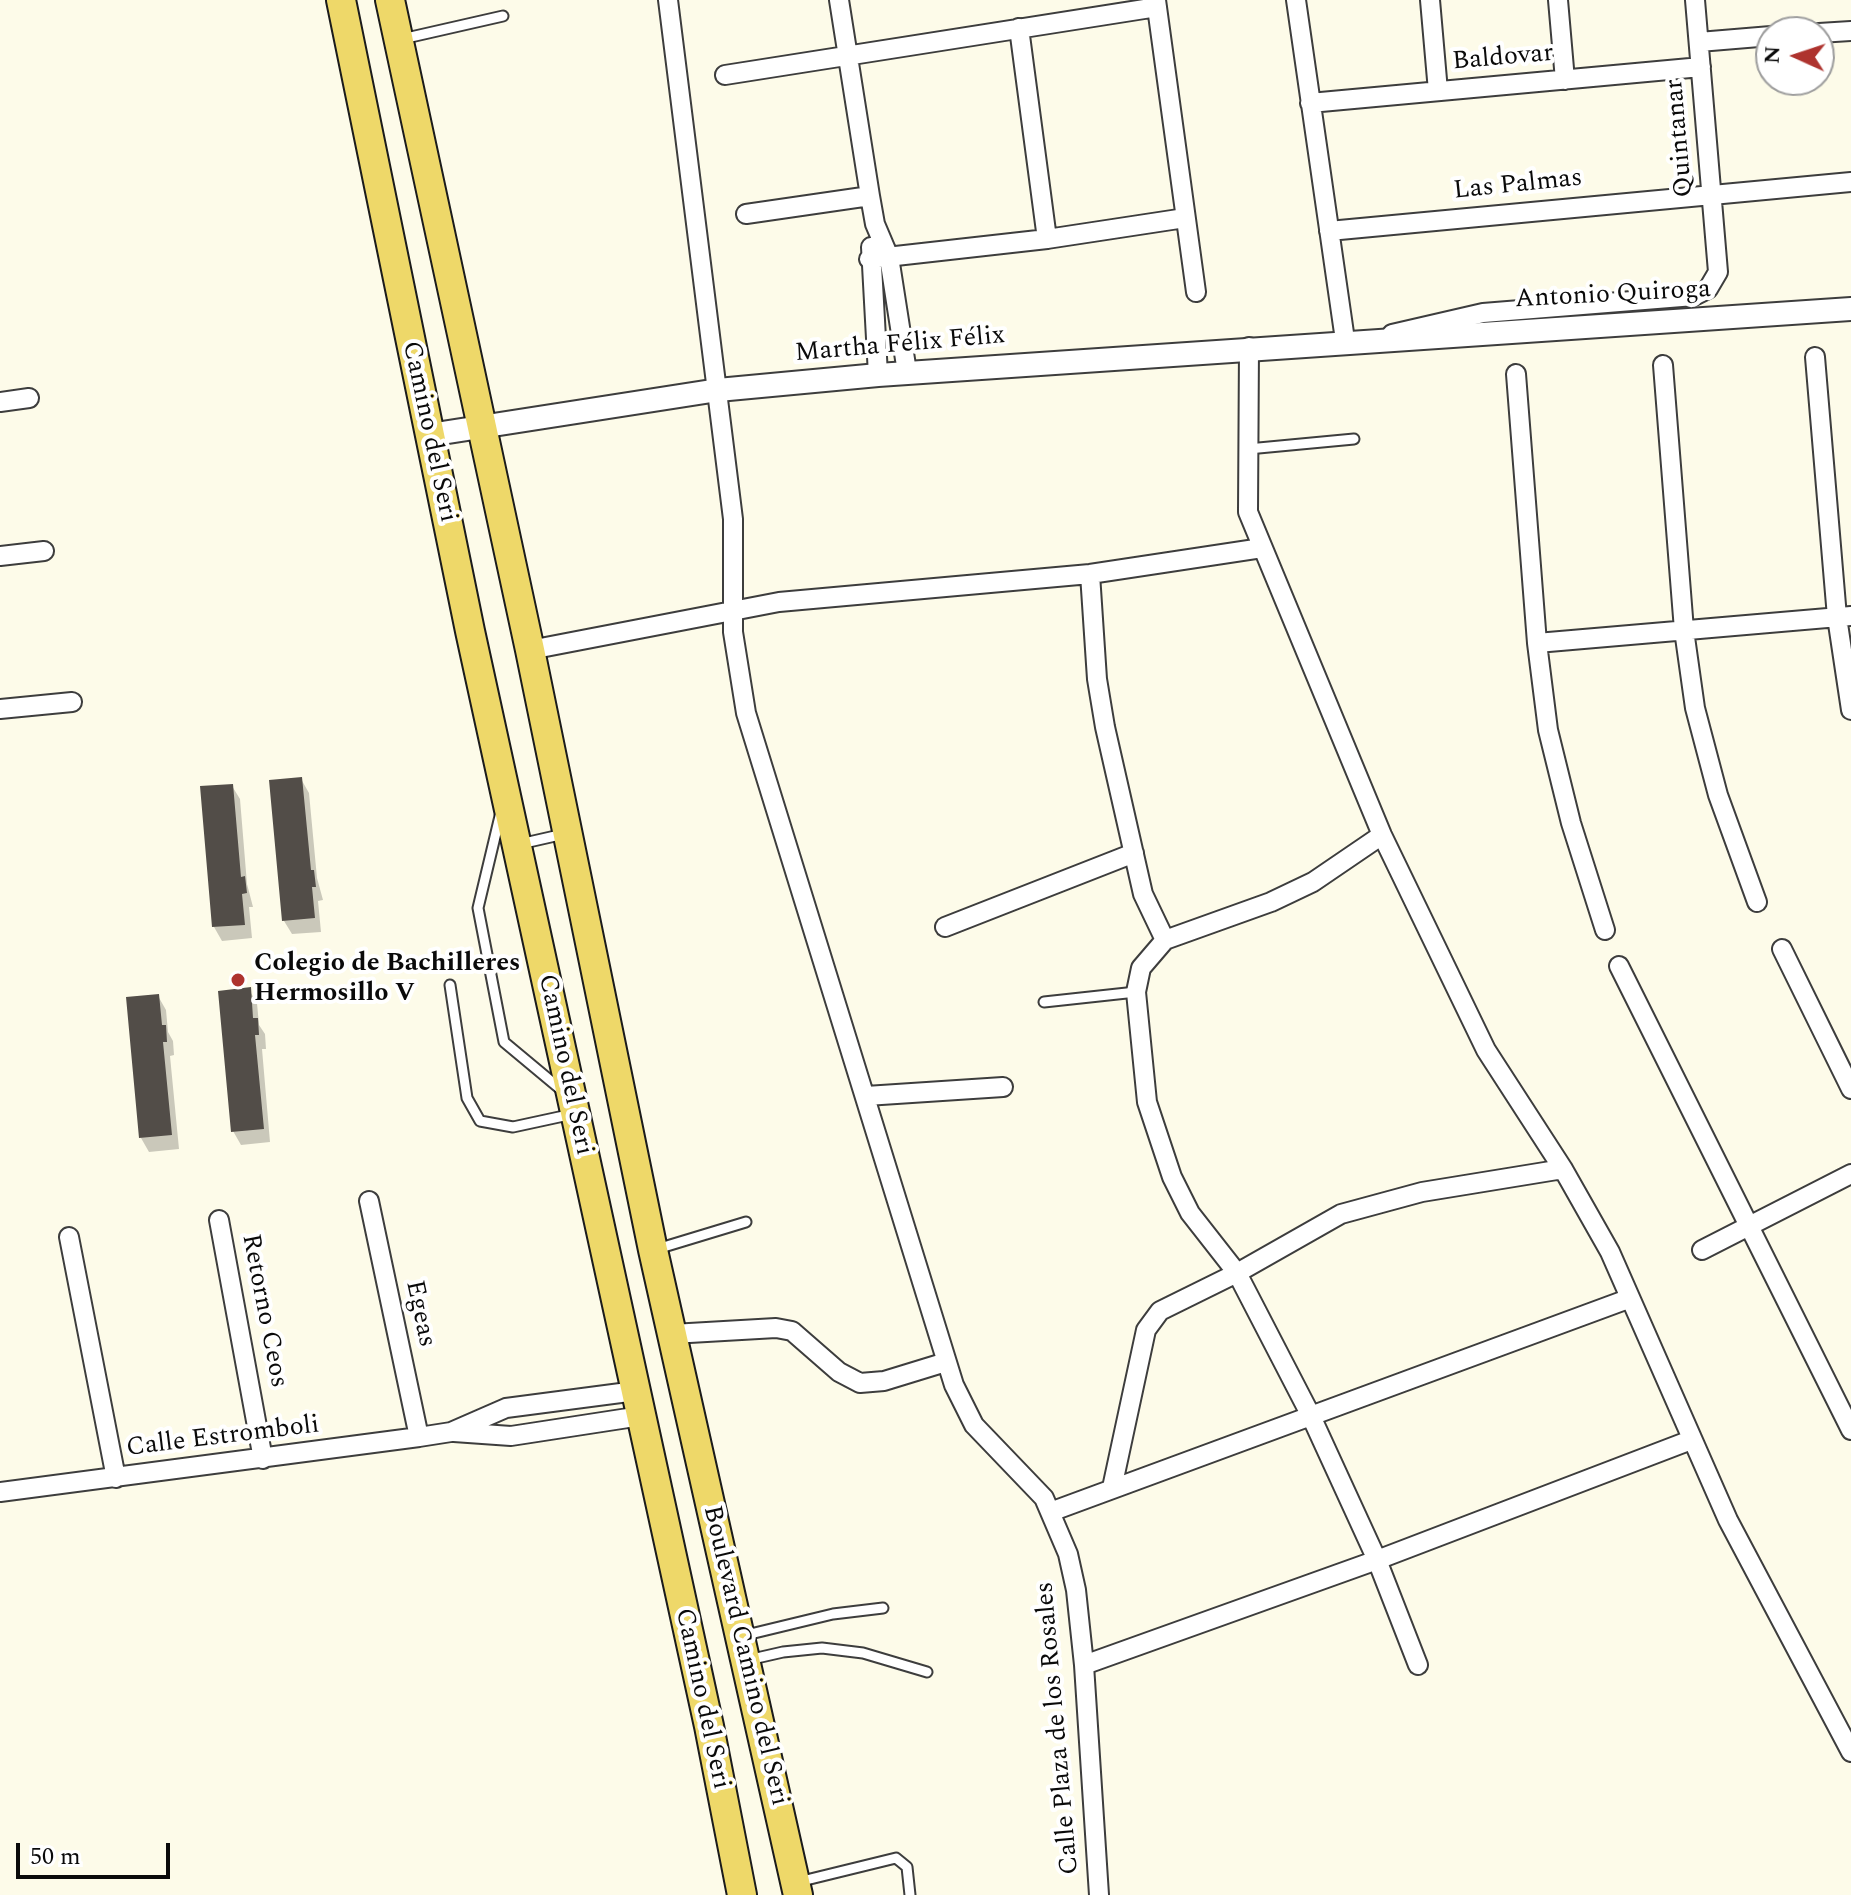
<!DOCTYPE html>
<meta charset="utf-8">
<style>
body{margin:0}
#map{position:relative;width:1851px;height:1895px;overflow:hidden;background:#fdfbe9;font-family:Spectral,serif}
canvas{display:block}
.north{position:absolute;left:1755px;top:16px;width:80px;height:80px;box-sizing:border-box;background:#fff;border:2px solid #9d9d9d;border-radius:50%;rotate:273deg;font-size:22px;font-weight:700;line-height:32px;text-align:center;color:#0a0a0a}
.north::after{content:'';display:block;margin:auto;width:28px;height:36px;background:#ae332e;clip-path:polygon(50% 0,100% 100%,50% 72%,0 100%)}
.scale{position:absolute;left:16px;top:1843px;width:154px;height:36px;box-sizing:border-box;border:4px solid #0a0a0a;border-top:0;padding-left:10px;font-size:24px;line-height:28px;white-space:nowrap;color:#0a0a0a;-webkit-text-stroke:6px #fff;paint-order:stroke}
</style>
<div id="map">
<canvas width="1851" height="1895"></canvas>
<div class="north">N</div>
<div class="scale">50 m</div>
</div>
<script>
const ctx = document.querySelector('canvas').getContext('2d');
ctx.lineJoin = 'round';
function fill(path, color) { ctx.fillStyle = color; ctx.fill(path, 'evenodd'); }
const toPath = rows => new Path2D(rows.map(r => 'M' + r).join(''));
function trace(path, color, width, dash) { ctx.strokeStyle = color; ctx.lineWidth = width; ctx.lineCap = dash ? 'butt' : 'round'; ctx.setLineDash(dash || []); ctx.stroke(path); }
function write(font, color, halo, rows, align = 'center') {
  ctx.font = font + ' Spectral,serif'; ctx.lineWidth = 8; ctx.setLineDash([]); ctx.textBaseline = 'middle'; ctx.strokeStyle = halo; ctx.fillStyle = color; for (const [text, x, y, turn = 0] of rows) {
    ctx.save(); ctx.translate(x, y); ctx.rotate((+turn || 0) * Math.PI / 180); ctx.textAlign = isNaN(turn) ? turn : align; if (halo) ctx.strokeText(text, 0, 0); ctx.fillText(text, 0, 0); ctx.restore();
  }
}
fill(toPath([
 [301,779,309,793,317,878,323,900,318,901,321,932,292,934,284,921],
 [232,786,240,799,247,884,253,907,249,907,252,938,222,941,214,927,202,788],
 [249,990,257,1003,259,1025,265,1034,266,1049,262,1049,270,1142,241,1145,233,1131],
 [158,996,166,1010,168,1032,173,1041,174,1055,170,1056,179,1149,149,1152,141,1138]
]), '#0003');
fill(toPath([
 [302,777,311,870,314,870,316,887,312,887,315,918,282,921,269,780],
 [233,784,241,877,245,876,247,893,242,894,245,925,212,927,200,786],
 [251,987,253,1018,258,1018,259,1035,255,1035,264,1129,231,1132,218,991],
 [159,994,162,1025,166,1025,167,1042,163,1042,172,1135,139,1138,126,997]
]), '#524d48');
const service = toPath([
 [402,39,503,16],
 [1248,449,1354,439],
 [500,816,478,908,504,1042,564,1092],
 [520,844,564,834],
 [450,985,467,1098,480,1121,513,1127,573,1114],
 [1044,1002,1136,992],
 [657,1249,746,1222],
 [742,1636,833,1614,883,1608],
 [748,1660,783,1652,822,1648,863,1653,927,1672],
 [798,1882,896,1858,907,1867,910,1895]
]);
const minor = toPath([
 [668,0,733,519,733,632,746,713,954,1385,974,1425,1044,1498,1068,1554,1076,1590,1084,1665,1099,1895],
 [839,0,870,196,875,224,889,257,907,372],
 [1156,0,1196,292],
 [1296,0,1345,340],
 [1430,0,1438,91],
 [1558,0,1565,80],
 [1019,28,1047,239],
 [1819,33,1851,31],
 [1699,42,1771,36],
 [725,75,1157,7],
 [1310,103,1701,67],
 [746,214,870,196],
 [1329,231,1851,182],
 [871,247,878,375],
 [869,259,1047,239,1185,218],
 [1392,334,1483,313,1694,296,1708,289,1718,272,1695,0],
 [1249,347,1248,512,1382,835,1486,1050,1563,1169,1610,1252,1728,1520,1851,1752],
 [1815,357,1837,617,1851,710],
 [1663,365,1684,630,1695,708,1718,795,1757,902],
 [1516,374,1537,643,1548,730,1571,823,1605,930],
 [0,402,29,398],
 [0,556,44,551],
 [1090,574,1097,679,1105,727,1143,894,1165,940,1271,902,1313,882,1382,835],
 [1537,643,1851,616],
 [530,650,779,602,1090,574,1262,548],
 [0,709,72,702],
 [945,927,1134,853],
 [1165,940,1141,968,1136,992,1147,1102,1172,1177,1190,1213,1237,1273,1341,1214,1422,1192,1563,1169],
 [1782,949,1851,1089],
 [1619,966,1851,1430],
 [866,1096,1003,1087],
 [369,1201,419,1437],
 [219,1220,263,1459],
 [69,1237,116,1478],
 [1702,1250,1851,1174],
 [672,1334,776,1328,792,1331,839,1372,860,1383,884,1381,946,1362],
 [454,1432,511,1436,641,1416],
 [1112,1488,1146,1330,1160,1311,1237,1273,1310,1414,1377,1560,1418,1665],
 [0,1492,419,1437,451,1432,506,1408,636,1391],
 [1053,1511,1628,1299],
 [1084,1665,1377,1560,1691,1440]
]);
const tertiary = toPath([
 [429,435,718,390,878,375,1851,309]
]);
const primary = toPath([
 [341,0,470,631,709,1726,742,1895],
 [390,0,530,650,653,1250,798,1895]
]);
trace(service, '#3d3d3d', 13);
trace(minor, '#3d3d3d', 22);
trace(tertiary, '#3d3d3d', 26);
trace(primary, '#1b1b1b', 32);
trace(service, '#fff', 9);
trace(minor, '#fff', 18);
trace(tertiary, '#fff', 22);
trace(primary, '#eed869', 28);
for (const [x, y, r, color] of [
 [238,980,8,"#ae332e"]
]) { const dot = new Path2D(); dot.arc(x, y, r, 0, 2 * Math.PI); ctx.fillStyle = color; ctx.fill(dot); trace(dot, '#fff', 3); }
write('26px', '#0a0a0a', '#fff', [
 ["Baldovar",1503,59,-5],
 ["Quintanar",1681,138,-95],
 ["Las Palmas",1518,186,-6],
 ["Antonio Quiroga",1613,296,-3],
 ["Martha Félix Félix",900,346,-5],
 ["Camino del Seri",428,432,78],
 ["Camino del Seri",564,1065,78],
 ["Retorno Ceos",263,1311,79],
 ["Egeas",419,1314,78],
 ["Calle Estromboli",223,1438,-7],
 ["Boulevard Camino del Seri",744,1656,77],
 ["Camino del Seri",701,1699,78],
 ["Calle Plaza de los Rosales",1059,1728,-95]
]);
write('bold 26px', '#0a0a0a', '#fff', [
 ["Colegio de Bachilleres",254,965],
 ["Hermosillo V",254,995]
], 'left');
</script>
